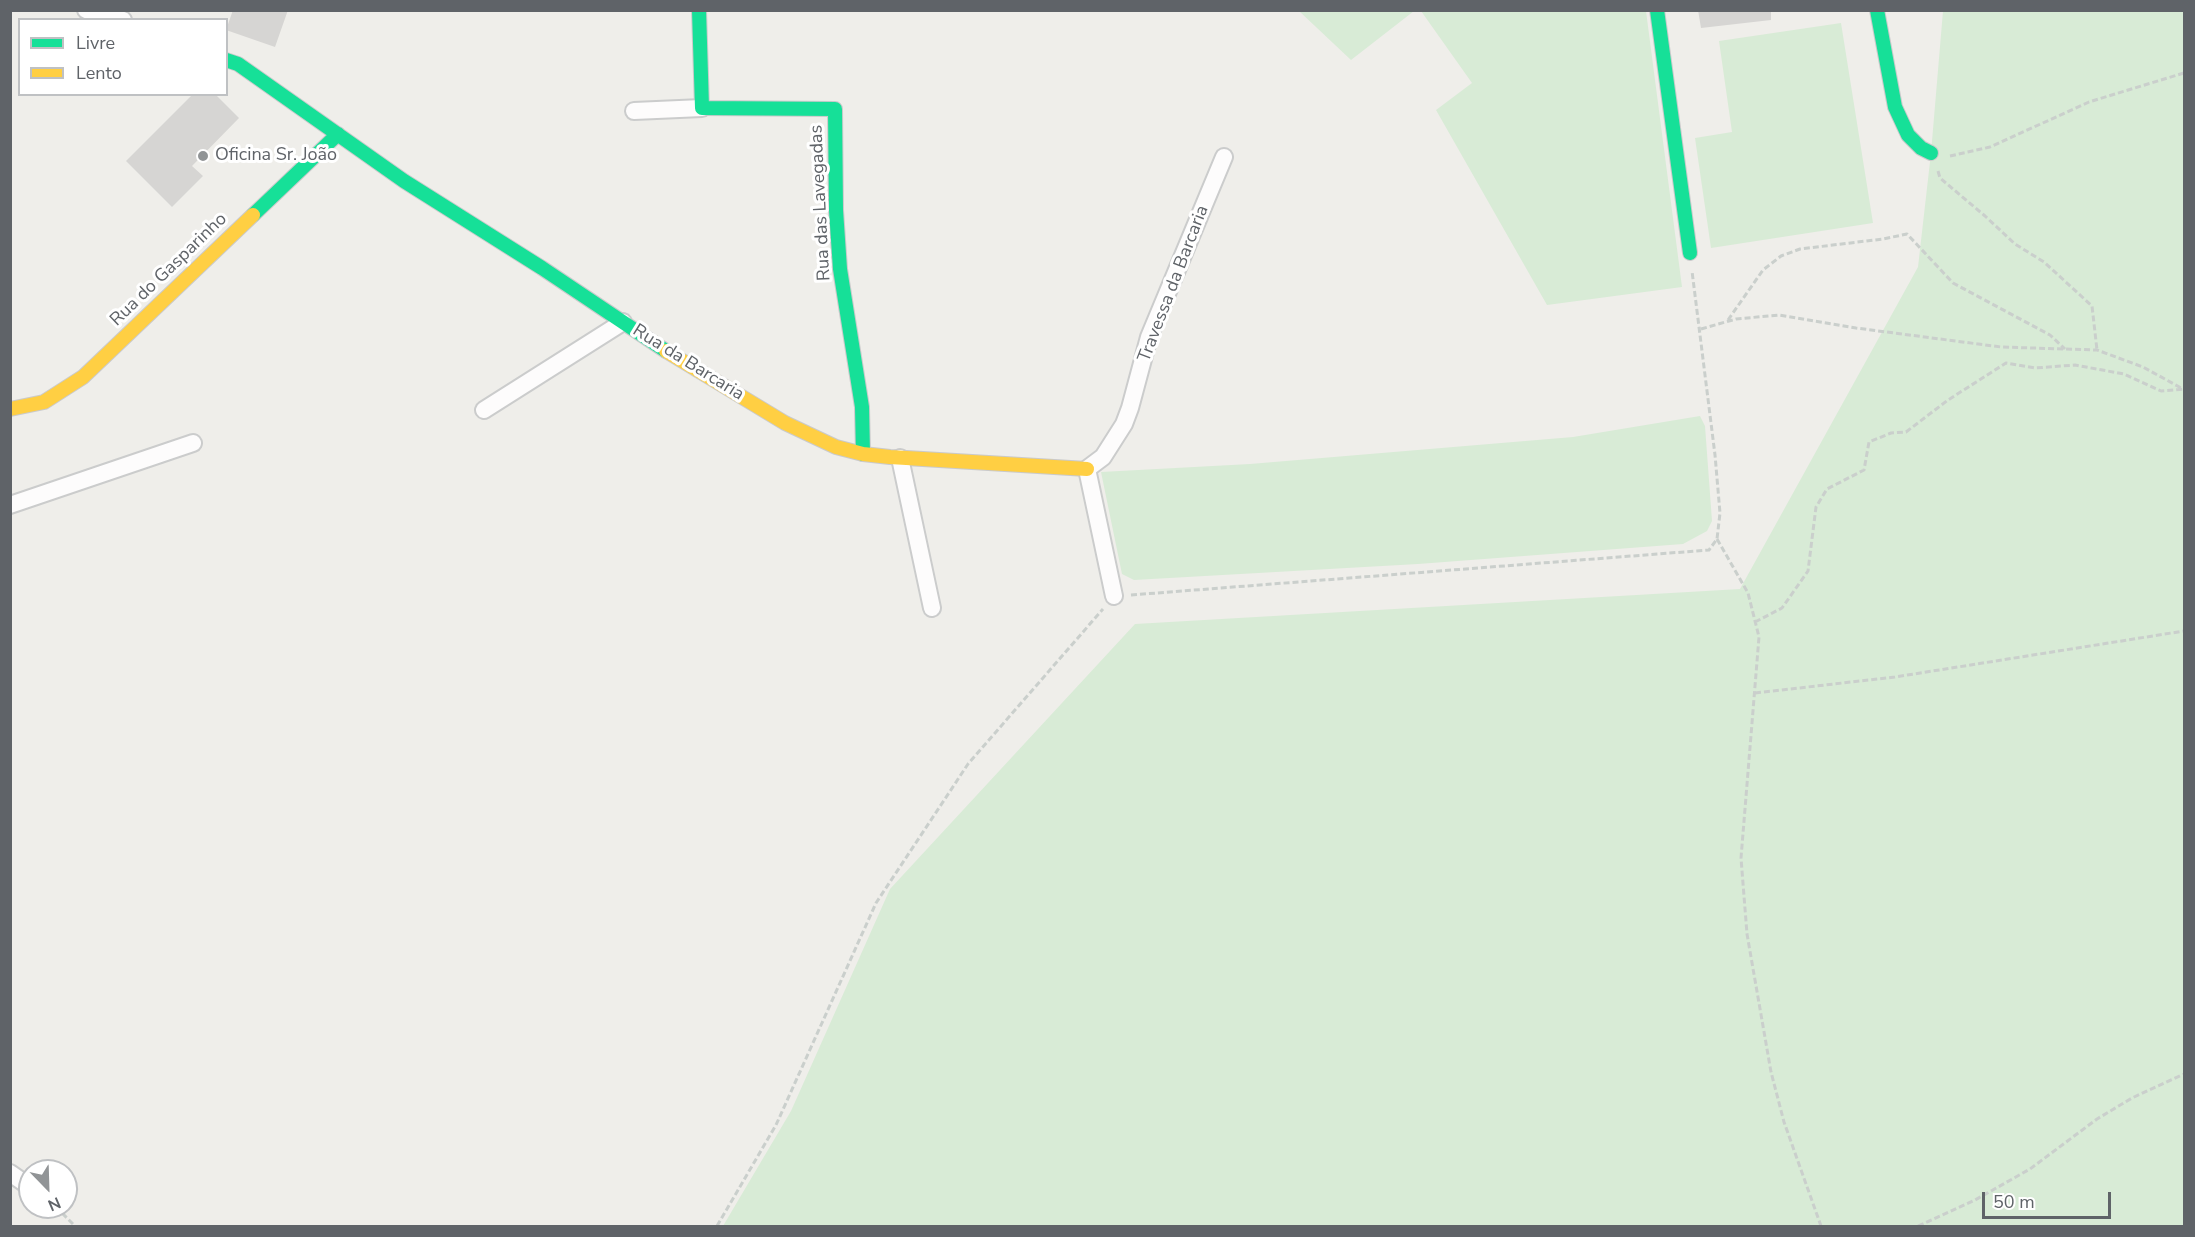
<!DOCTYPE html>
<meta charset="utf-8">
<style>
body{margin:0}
#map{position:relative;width:2195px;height:1237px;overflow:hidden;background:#efeeea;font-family:"Nunito Sans",sans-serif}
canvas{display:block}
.frame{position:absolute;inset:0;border:12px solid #5f6368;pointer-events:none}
.legend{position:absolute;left:18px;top:18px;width:210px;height:78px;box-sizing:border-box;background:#fff;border:2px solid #bfc1c3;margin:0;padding:8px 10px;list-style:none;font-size:18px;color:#5f6368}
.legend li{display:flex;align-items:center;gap:12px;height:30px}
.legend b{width:30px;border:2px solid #bfc1c3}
.north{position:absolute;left:18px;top:1159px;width:60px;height:60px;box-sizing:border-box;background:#fff;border:2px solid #bfc1c3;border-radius:50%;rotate:157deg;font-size:16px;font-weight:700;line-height:24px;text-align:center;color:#5f6368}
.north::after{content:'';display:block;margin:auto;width:21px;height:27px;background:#919496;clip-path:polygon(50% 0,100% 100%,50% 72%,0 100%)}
.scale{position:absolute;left:1982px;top:1192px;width:129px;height:27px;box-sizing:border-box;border:3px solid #5f6368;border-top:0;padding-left:8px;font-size:18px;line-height:21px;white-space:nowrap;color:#5f6368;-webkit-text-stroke:4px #fff;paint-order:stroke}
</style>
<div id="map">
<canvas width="2195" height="1237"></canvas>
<div class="frame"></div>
<ul class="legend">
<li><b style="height:8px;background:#16e098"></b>Livre</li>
<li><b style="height:8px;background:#ffcf43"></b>Lento</li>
</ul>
<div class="north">N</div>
<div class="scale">50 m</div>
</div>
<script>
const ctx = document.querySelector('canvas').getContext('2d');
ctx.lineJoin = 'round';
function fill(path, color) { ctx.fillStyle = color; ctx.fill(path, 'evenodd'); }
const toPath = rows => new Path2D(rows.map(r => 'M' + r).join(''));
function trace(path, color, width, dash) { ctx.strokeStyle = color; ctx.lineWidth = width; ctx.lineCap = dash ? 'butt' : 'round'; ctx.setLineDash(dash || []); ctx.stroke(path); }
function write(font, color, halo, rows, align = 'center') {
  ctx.font = font + ' "Nunito Sans",sans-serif'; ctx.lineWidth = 6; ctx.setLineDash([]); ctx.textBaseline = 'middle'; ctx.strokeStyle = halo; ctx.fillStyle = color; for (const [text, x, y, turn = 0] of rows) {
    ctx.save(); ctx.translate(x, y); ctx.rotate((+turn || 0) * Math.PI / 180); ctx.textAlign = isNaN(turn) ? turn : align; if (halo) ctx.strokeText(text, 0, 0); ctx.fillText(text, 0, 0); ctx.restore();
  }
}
fill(toPath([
 [1299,11,1414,11,1351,60],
 [1421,11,1646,11,1682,287,1547,305,1436,110,1472,83],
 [1943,11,2184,11,2184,1226,723,1226,791,1111,890,889,1135,624,1740,589,1918,267,1931,153],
 [1841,23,1873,223,1711,248,1695,138,1732,132,1719,41],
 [1700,416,1705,426,1712,521,1707,531,1683,544,1418,564,1134,580,1122,574,1101,472,1250,464,1573,437]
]), '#d8ebd6');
fill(toPath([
 [233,10,288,10,275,47,226,30],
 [1698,10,1771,10,1771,20,1701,28],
 [193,94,215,94,239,118,192,166,203,176,172,207,126,161]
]), '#d6d5d3');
const street = toPath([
 [86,10,123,20],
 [634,111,702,108],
 [484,410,623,322],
 [900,458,932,608],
 [10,505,193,443],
 [1114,596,1087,469,1103,457,1124,424,1130,408,1149,337,1224,157],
 [10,1173,30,1187]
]);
const fast = toPath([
 [699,10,702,108,835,109,836,210,840,269,862,407,863,454],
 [1657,10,1690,253],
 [1877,10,1895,107,1908,135,1921,148,1931,153],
 [226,60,238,64,404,181,542,268,666,351],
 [253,215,338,134]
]);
const slow = toPath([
 [666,351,785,423,836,447,863,454,890,457,1087,469],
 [10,409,44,402,83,377,253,215]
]);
trace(street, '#cbcccc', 20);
trace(fast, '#cacacb', 16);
trace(slow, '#cacacb', 16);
trace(toPath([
 [1950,156,1990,147,2089,102,2184,73],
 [1938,171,1940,178,1985,216,2015,244,2044,262,2092,306,2097,350],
 [1728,320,1763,270,1781,256,1800,249,1883,239,1907,234,1953,283,2050,335,2065,349],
 [1701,329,1736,319,1779,315,1856,328,2001,347,2097,350,2143,367,2183,389],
 [1717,539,1748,593,1759,637,1741,858,1747,934,1771,1072,1784,1122,1821,1226],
 [1131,595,1709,550,1717,539,1720,513,1715,455,1692,271],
 [1755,622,1782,608,1808,571,1816,507,1827,489,1864,470,1869,442,1891,433,1906,432,1948,400,2006,363,2035,368,2075,365,2124,374,2161,391,2184,389],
 [1755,693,1895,677,2184,631],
 [56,1207,75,1226],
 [717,1226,776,1125,876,903,968,764,1103,609],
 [1918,1226,1975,1200,2030,1169,2097,1119,2132,1098,2184,1074]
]), '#cacfcc', 3, [6, 3]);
trace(street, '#fdfcfc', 16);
trace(fast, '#16e098', 14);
trace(slow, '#ffcf43', 14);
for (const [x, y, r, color] of [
 [203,156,6,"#919496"]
]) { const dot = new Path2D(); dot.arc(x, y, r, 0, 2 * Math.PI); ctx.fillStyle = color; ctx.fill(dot); trace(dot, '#fff', 2); }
write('18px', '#5f6368', '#fff', [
 ["Oficina Sr. João",215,156]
], 'left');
write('18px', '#5f6368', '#fff', [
 ["Rua das Lavegadas",821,203,-93],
 ["Rua do Gasparinho",169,270,-44],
 ["Travessa da Barcaria",1174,284,-69],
 ["Rua da Barcaria",688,363,32]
]);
</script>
